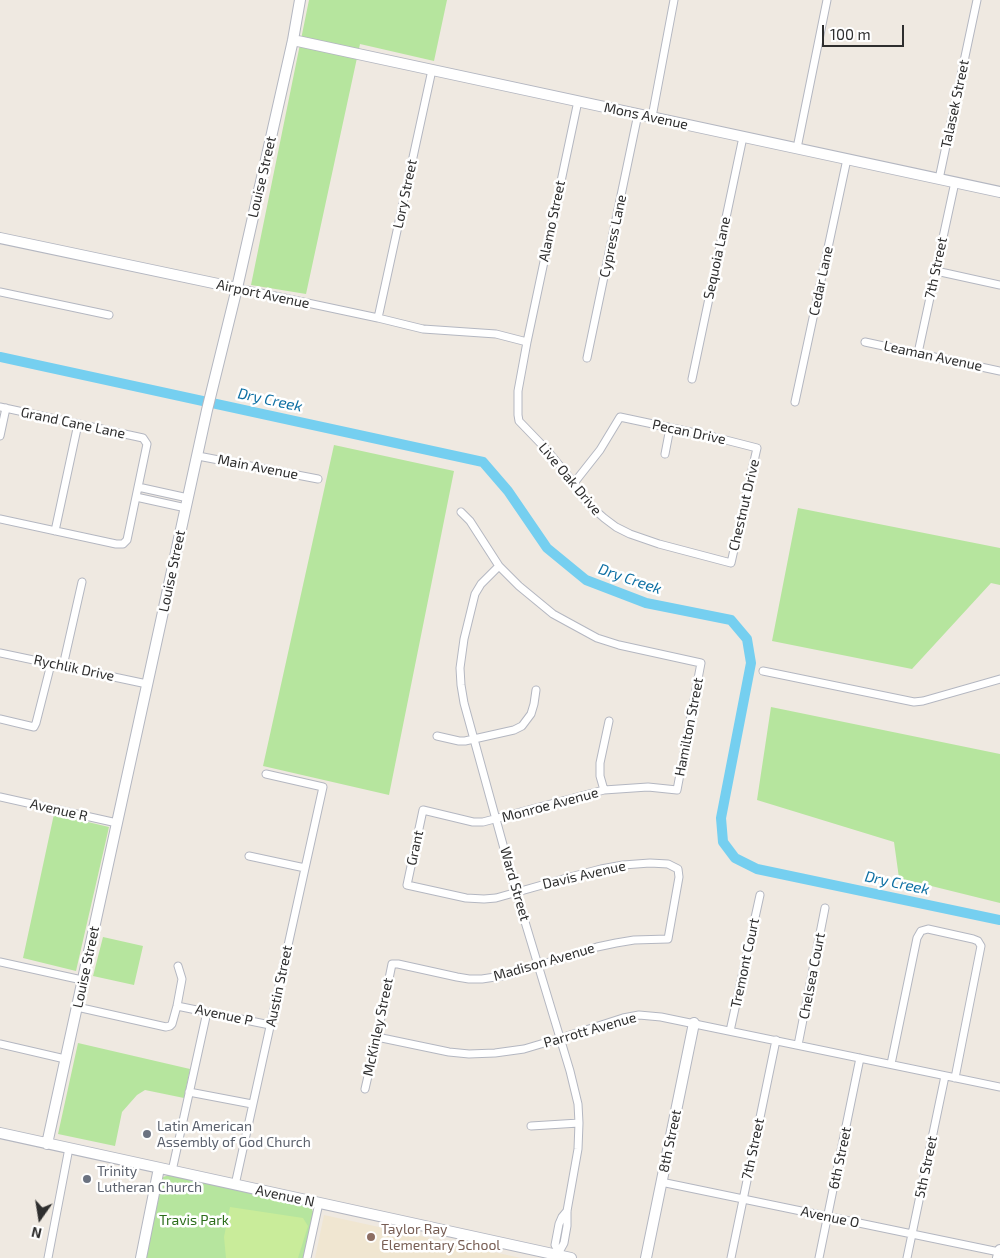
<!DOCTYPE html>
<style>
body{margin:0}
#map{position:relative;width:1000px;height:1258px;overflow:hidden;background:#efe9e1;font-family:"Exo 2",sans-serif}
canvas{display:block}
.north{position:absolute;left:15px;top:1193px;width:50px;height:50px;-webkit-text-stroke:4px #fff;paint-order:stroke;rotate:193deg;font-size:14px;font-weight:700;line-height:20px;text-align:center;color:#2e2e2e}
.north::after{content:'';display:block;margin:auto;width:18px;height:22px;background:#2e2e2e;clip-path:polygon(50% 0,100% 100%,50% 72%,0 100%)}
.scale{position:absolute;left:822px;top:25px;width:82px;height:22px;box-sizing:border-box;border:2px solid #2e2e2e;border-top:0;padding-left:6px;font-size:15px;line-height:18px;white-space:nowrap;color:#2e2e2e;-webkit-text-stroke:4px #fff;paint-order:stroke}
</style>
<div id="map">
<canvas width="1000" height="1258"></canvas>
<div class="north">N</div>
<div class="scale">100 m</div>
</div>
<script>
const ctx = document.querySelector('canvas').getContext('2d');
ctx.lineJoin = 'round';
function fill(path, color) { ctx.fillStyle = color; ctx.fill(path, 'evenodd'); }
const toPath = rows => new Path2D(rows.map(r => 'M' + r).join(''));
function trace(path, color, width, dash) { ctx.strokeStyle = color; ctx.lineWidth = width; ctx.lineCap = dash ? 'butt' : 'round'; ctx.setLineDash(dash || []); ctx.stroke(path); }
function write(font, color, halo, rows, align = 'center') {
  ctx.font = font + ' "Exo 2",sans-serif'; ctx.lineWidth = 5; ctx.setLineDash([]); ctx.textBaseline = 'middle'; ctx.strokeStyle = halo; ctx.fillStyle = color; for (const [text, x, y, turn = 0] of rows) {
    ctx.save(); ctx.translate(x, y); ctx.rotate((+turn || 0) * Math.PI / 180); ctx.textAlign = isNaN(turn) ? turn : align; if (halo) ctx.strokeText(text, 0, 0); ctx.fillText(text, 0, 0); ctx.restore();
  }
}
fill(toPath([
 [324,1215,521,1258,315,1258]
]), '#f0e6d1');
fill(toPath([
 [309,0,447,0,434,61,360,44,306,294,251,285],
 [334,445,454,471,389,795,263,766],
 [798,508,1000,548,1000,585,991,583,912,669,772,641],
 [771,707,1000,754,1000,903,899,878,894,842,757,800],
 [54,814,109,827,76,971,23,958],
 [103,937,143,946,134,985,93,976],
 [78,1043,190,1069,184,1098,145,1090,137,1095,122,1112,115,1146,58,1134],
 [169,1175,310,1205,314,1214,305,1258,146,1258,163,1177]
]), '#b6e59e');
fill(toPath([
 [230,1207,303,1218,308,1226,298,1258,226,1258,224,1237]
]), '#c9ec9a');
trace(toPath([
 [0,357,483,462,508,491,547,548,586,580,646,603,731,620,747,639,751,663,721,818,723,842,735,858,757,869,1000,920]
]), '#75cff0', 10);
const street = toPath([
 [652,117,674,0],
 [797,148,827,0],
 [939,179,977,0],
 [936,271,1000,285],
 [237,288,378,318,423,329,496,334,527,342],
 [0,292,109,315],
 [378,318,432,70],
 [865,342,1000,371],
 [918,353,955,182],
 [587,358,638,114],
 [692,379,743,137],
 [795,402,847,159],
 [0,407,143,438,147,444,127,540,123,544,116,544,0,519],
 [0,436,6,408],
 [665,454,670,428],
 [198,456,318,479],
 [574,483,600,450,620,417,714,437,757,448,731,563,659,544,630,534,616,527,604,518,586,502,574,483,546,449,519,421,518,415,518,391,527,342,578,101],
 [138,487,188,498],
 [136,497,186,508],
 [55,531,78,424],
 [499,566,481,584,475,594,464,639,460,668,461,685,464,703,516,892,570,1071,578,1104,579,1123,578,1149,567,1211,567,1226,564,1243,559,1252,557,1258],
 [0,653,147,684],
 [63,666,82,582],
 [763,671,914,702,923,701,1000,679],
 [0,719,34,727,36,723,51,664],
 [437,736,459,741,465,741,514,730,522,726,531,714,534,704,536,690],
 [604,790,600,776,600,763,609,721],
 [0,797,117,823],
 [249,856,305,868],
 [0,962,82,980],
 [177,1006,270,1025],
 [77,1007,166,1027,170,1026,172,1024,177,1006,182,979,178,966],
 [730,1031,760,895],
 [377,1037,449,1052,469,1054,495,1053,524,1049,561,1038,623,1018,639,1015,661,1017,1000,1087],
 [0,1044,65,1059],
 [798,1045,825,908],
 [891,1064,917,938,921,931,928,929,973,939,978,941,981,946,955,1078],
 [365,1089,377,1037,392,964,398,964,457,977,469,979,482,979,508,975,597,947,616,943,634,940,668,939,679,877,678,869,668,864,650,863,623,865,601,869,574,876,496,898,484,899,466,898,407,885,423,810,473,822,483,822,604,790,648,787,677,790,701,663,619,645,597,638,553,614,519,586,499,566,470,521,461,512],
 [189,1092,252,1104],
 [531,1126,579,1123],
 [172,1171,207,1012],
 [661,1182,999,1252],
 [235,1185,323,787,266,774],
 [559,1252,555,1245,559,1224,562,1217,567,1211],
 [48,1258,69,1148],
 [307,1258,319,1203],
 [731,1258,776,1040],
 [819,1258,860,1058],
 [907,1258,945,1076]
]);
const secondary = toPath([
 [293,40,1000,192],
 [0,238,237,288],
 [0,1133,571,1258],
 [47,1144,207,410,237,288,293,40,300,0],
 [141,1258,159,1168],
 [646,1258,694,1023],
 [998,1258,1000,1250]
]);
trace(street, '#b4b7c1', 9);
trace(secondary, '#b4b7c1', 12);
trace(street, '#fff', 7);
trace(secondary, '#fff', 10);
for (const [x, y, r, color] of [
 [147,1134,5,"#6b7280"],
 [87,1179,5,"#6b7280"],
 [371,1237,5,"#8d6e63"]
]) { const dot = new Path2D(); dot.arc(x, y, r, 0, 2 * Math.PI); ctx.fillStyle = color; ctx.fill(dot); trace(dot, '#fff', 2); }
write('14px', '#2e2e2e', '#fff', [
 ["Talasek Street",955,104,-78],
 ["Mons Avenue",646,116,12],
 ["Louise Street",262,177,-77],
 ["Lory Street",405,194,-78],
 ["Alamo Street",552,221,-78],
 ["Cypress Lane",613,236,-78],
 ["Sequoia Lane",717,258,-78],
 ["7th Street",936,268,-78],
 ["Cedar Lane",821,281,-78],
 ["Airport Avenue",263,294,12],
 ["Leaman Avenue",933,356,12],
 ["Grand Cane Lane",73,423,12],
 ["Pecan Drive",689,432,12],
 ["Main Avenue",258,467,11],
 ["Live Oak Drive",570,479,50],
 ["Chestnut Drive",744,505,-77],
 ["Louise Street",172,571,-78],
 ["Rychlik Drive",74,668,12],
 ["Hamilton Street",689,727,-79],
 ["Monroe Avenue",550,805,-15],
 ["Avenue R",59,810,13],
 ["Grant",415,848,-78],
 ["Davis Avenue",584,875,-13],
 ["Ward Street",515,884,74],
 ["Madison Avenue",544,962,-16],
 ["Tremont Court",745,963,-78],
 ["Louise Street",86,967,-78],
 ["Chelsea Court",812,976,-79],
 ["Austin Street",279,986,-78],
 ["Avenue P",224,1015,12],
 ["McKinley Street",378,1027,-78],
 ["Parrott Avenue",590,1030,-16],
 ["8th Street",670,1141,-78],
 ["7th Street",753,1149,-78],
 ["6th Street",840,1158,-78],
 ["5th Street",926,1167,-78],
 ["Avenue N",285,1196,12],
 ["Avenue O",830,1217,12]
]);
write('14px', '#5b616d', '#fff', [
 ["Latin American",157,1126],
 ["Assembly of God Church",157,1142],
 ["Trinity",97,1171],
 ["Lutheran Church",97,1187]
], 'left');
write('14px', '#2c6e1b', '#fff', [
 ["Travis Park",194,1220]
]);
write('14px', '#785e54', '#fff', [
 ["Taylor Ray",381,1229],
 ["Elementary School",381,1245]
], 'left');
write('italic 15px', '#0d6fa3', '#fff', [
 ["Dry Creek",270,400,12],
 ["Dry Creek",630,579,19],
 ["Dry Creek",897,883,12]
]);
</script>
